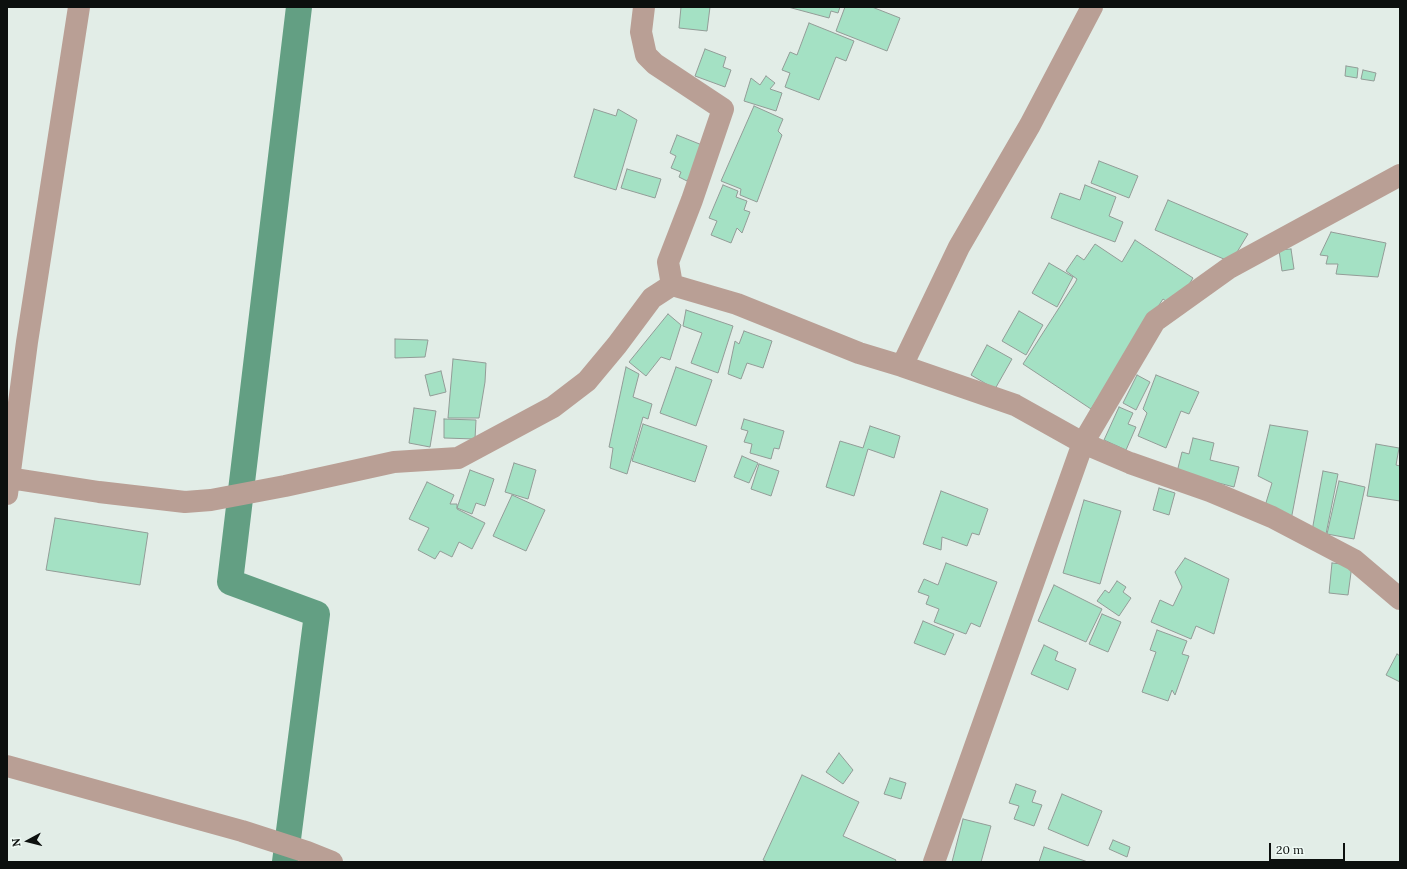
<!DOCTYPE html>
<style>
body{margin:0}
#map{position:relative;width:1407px;height:869px;overflow:hidden;background:#e2ede7;font-family:Lora,serif}
canvas{display:block}
.frame{position:absolute;inset:0;border:8px solid #0c100e;pointer-events:none}
.north{position:absolute;left:8px;top:821px;width:40px;height:40px;-webkit-text-stroke:3px #effaf5;paint-order:stroke;rotate:263deg;font-size:11px;font-weight:700;line-height:16px;text-align:center;color:#0c100e}
.north::after{content:'';display:block;margin:auto;width:14px;height:18px;background:#0c100e;clip-path:polygon(50% 0,100% 100%,50% 72%,0 100%)}
.scale{position:absolute;left:1269px;top:843px;width:76px;height:18px;box-sizing:border-box;border:2px solid #0c100e;border-top:0;padding-left:5px;font-size:12px;line-height:14px;white-space:nowrap;color:#0c100e;-webkit-text-stroke:3px #effaf5;paint-order:stroke}
</style>
<div id="map">
<canvas width="1407" height="869"></canvas>
<div class="frame"></div>
<div class="north">N</div>
<div class="scale">20 m</div>
</div>
<script>
const ctx = document.querySelector('canvas').getContext('2d');
ctx.lineJoin = 'round';
const toPath = rows => new Path2D(rows.map(r => 'M' + r).join(''));
function trace(path, color, width, dash) { ctx.strokeStyle = color; ctx.lineWidth = width; ctx.lineCap = dash ? 'butt' : 'round'; ctx.setLineDash(dash || []); ctx.stroke(path); }
function fill(path, color) { ctx.fillStyle = color; ctx.fill(path, 'evenodd'); }
trace(toPath([
 [285,862,317,614,230,582,299,7]
]), '#639f83', 26);
const building = toPath([
 [681,7,710,7,707,31,679,28,681,7],
 [788,7,840,7,838,13,831,11,829,18,788,7],
 [845,7,872,7,900,18,887,51,836,31,845,7],
 [809,23,854,41,846,61,836,57,819,100,785,87,790,73,782,70,790,52,797,55,809,23],
 [705,49,726,57,723,67,731,70,725,87,695,76,705,49],
 [1346,66,1358,68,1357,78,1345,76,1346,66],
 [1363,70,1376,73,1374,81,1361,79,1363,70],
 [766,76,775,83,770,89,782,93,776,111,744,101,751,78,760,85,766,76],
 [754,106,783,119,778,131,782,135,757,202,740,195,741,189,721,181,754,106],
 [594,109,616,116,618,109,637,120,616,190,574,177,594,109],
 [677,135,707,147,687,181,679,177,681,172,671,168,676,156,670,153,677,135],
 [1099,161,1138,176,1129,198,1091,183,1099,161],
 [627,169,661,179,655,198,621,188,627,169],
 [723,185,738,191,736,197,747,201,744,210,750,212,742,233,737,228,731,243,711,235,717,221,709,218,723,185],
 [1085,185,1116,197,1109,216,1123,222,1115,242,1051,218,1060,193,1080,200,1085,185],
 [1168,200,1248,234,1231,262,1155,230,1168,200],
 [1331,232,1386,243,1378,277,1336,274,1338,264,1326,264,1328,256,1320,255,1331,232],
 [1135,240,1193,278,1175,307,1163,299,1091,409,1023,364,1075,283,1077,279,1066,271,1077,255,1084,260,1095,244,1122,262,1135,240],
 [1291,249,1294,269,1282,271,1279,250,1291,249],
 [1049,263,1073,277,1057,307,1032,293,1049,263],
 [686,310,733,326,718,373,691,363,702,333,683,326,686,310],
 [1019,311,1043,325,1026,355,1002,341,1019,311],
 [668,314,681,325,670,360,661,357,646,376,629,362,668,314],
 [744,331,772,341,763,368,747,363,741,379,728,374,735,341,739,344,744,331],
 [395,339,428,340,425,357,395,358,395,339],
 [987,345,1012,359,995,389,971,375,987,345],
 [453,359,486,363,485,382,479,418,448,418,453,359],
 [626,367,639,374,633,397,652,404,648,419,643,417,627,474,610,468,613,448,609,447,626,367],
 [676,367,712,380,696,426,660,413,676,367],
 [441,371,446,392,430,396,425,375,441,371],
 [1137,375,1150,382,1136,410,1123,403,1137,375],
 [1156,375,1199,392,1189,414,1181,411,1166,448,1138,436,1147,413,1143,409,1156,375],
 [1119,407,1133,413,1128,424,1136,427,1126,450,1104,440,1119,407],
 [414,408,436,411,430,447,409,443,414,408],
 [444,419,476,420,475,439,444,438,444,419],
 [744,419,784,431,779,449,774,448,771,459,750,453,752,444,744,442,748,431,741,429,744,419],
 [643,424,707,446,695,482,632,461,643,424],
 [1270,425,1308,431,1291,520,1265,506,1272,483,1258,476,1270,425],
 [870,426,900,436,894,458,868,449,854,496,826,487,840,441,863,448,870,426],
 [1193,438,1214,443,1210,460,1239,467,1234,487,1177,472,1182,452,1189,454,1193,438],
 [1376,444,1399,448,1396,465,1400,466,1400,501,1367,496,1376,444],
 [742,456,758,463,749,483,734,477,742,456],
 [514,463,536,470,528,499,505,492,514,463],
 [759,464,779,471,771,496,751,489,759,464],
 [470,470,494,479,485,506,476,503,472,514,457,508,470,470],
 [1323,471,1338,474,1326,534,1312,531,1323,471],
 [1339,481,1365,487,1354,539,1327,534,1339,481],
 [427,482,454,495,450,504,457,504,457,509,485,523,472,549,459,542,452,557,440,551,435,559,418,550,429,528,409,519,427,482],
 [1159,488,1175,493,1169,515,1153,510,1159,488],
 [941,491,988,509,979,535,972,533,967,546,942,537,941,550,923,544,941,491],
 [512,495,545,510,526,551,493,536,512,495],
 [1084,500,1121,511,1100,584,1063,573,1084,500],
 [55,518,148,533,140,585,46,570,55,518],
 [1185,558,1229,579,1214,634,1196,626,1191,639,1151,622,1160,600,1173,606,1182,587,1175,572,1185,558],
 [946,563,997,582,980,627,971,623,966,634,934,622,939,609,926,604,929,596,918,592,924,579,938,585,946,563],
 [1332,563,1352,565,1348,595,1329,593,1332,563],
 [1117,581,1126,587,1123,592,1131,598,1119,616,1097,601,1105,590,1109,593,1117,581],
 [1054,585,1102,609,1086,642,1038,621,1054,585],
 [1102,614,1121,622,1108,652,1089,644,1102,614],
 [923,621,954,634,945,655,914,643,923,621],
 [1157,630,1187,641,1182,654,1189,656,1175,695,1172,690,1168,701,1142,692,1156,652,1150,650,1157,630],
 [1044,645,1058,652,1055,660,1076,669,1068,690,1031,674,1044,645],
 [1397,654,1400,656,1400,682,1386,675,1397,654],
 [839,753,853,770,843,784,826,772,839,753],
 [802,775,859,802,843,836,896,860,895,862,768,862,763,860,802,775],
 [890,778,906,783,901,799,884,794,890,778],
 [1016,784,1036,791,1032,802,1042,805,1034,826,1014,819,1019,806,1009,803,1016,784],
 [1062,794,1102,811,1088,846,1048,829,1062,794],
 [963,819,991,826,981,862,952,862,963,819],
 [1113,840,1130,847,1127,857,1109,849,1113,840],
 [1044,847,1088,862,1039,862,1044,847]
]);
fill(building, '#a4e1c4');
trace(building, '#929c97', 1);
trace(toPath([
 [644,7,641,32,646,55,655,64,723,109,692,200,668,262,672,285],
 [672,285,737,304,859,353,902,366,1015,405,1083,443,1130,463,1210,491,1272,517,1354,560,1400,599],
 [902,366,959,247,1030,125,1092,7],
 [9,478,99,492,185,502,211,500,285,486,394,462,458,458,553,407,587,381,617,345,652,298,672,285],
 [7,494,27,342,79,7],
 [7,766,242,831,307,852,332,862],
 [934,862,1083,443,1155,321,1229,268,1400,175]
]), '#b99f95', 22);
</script>
